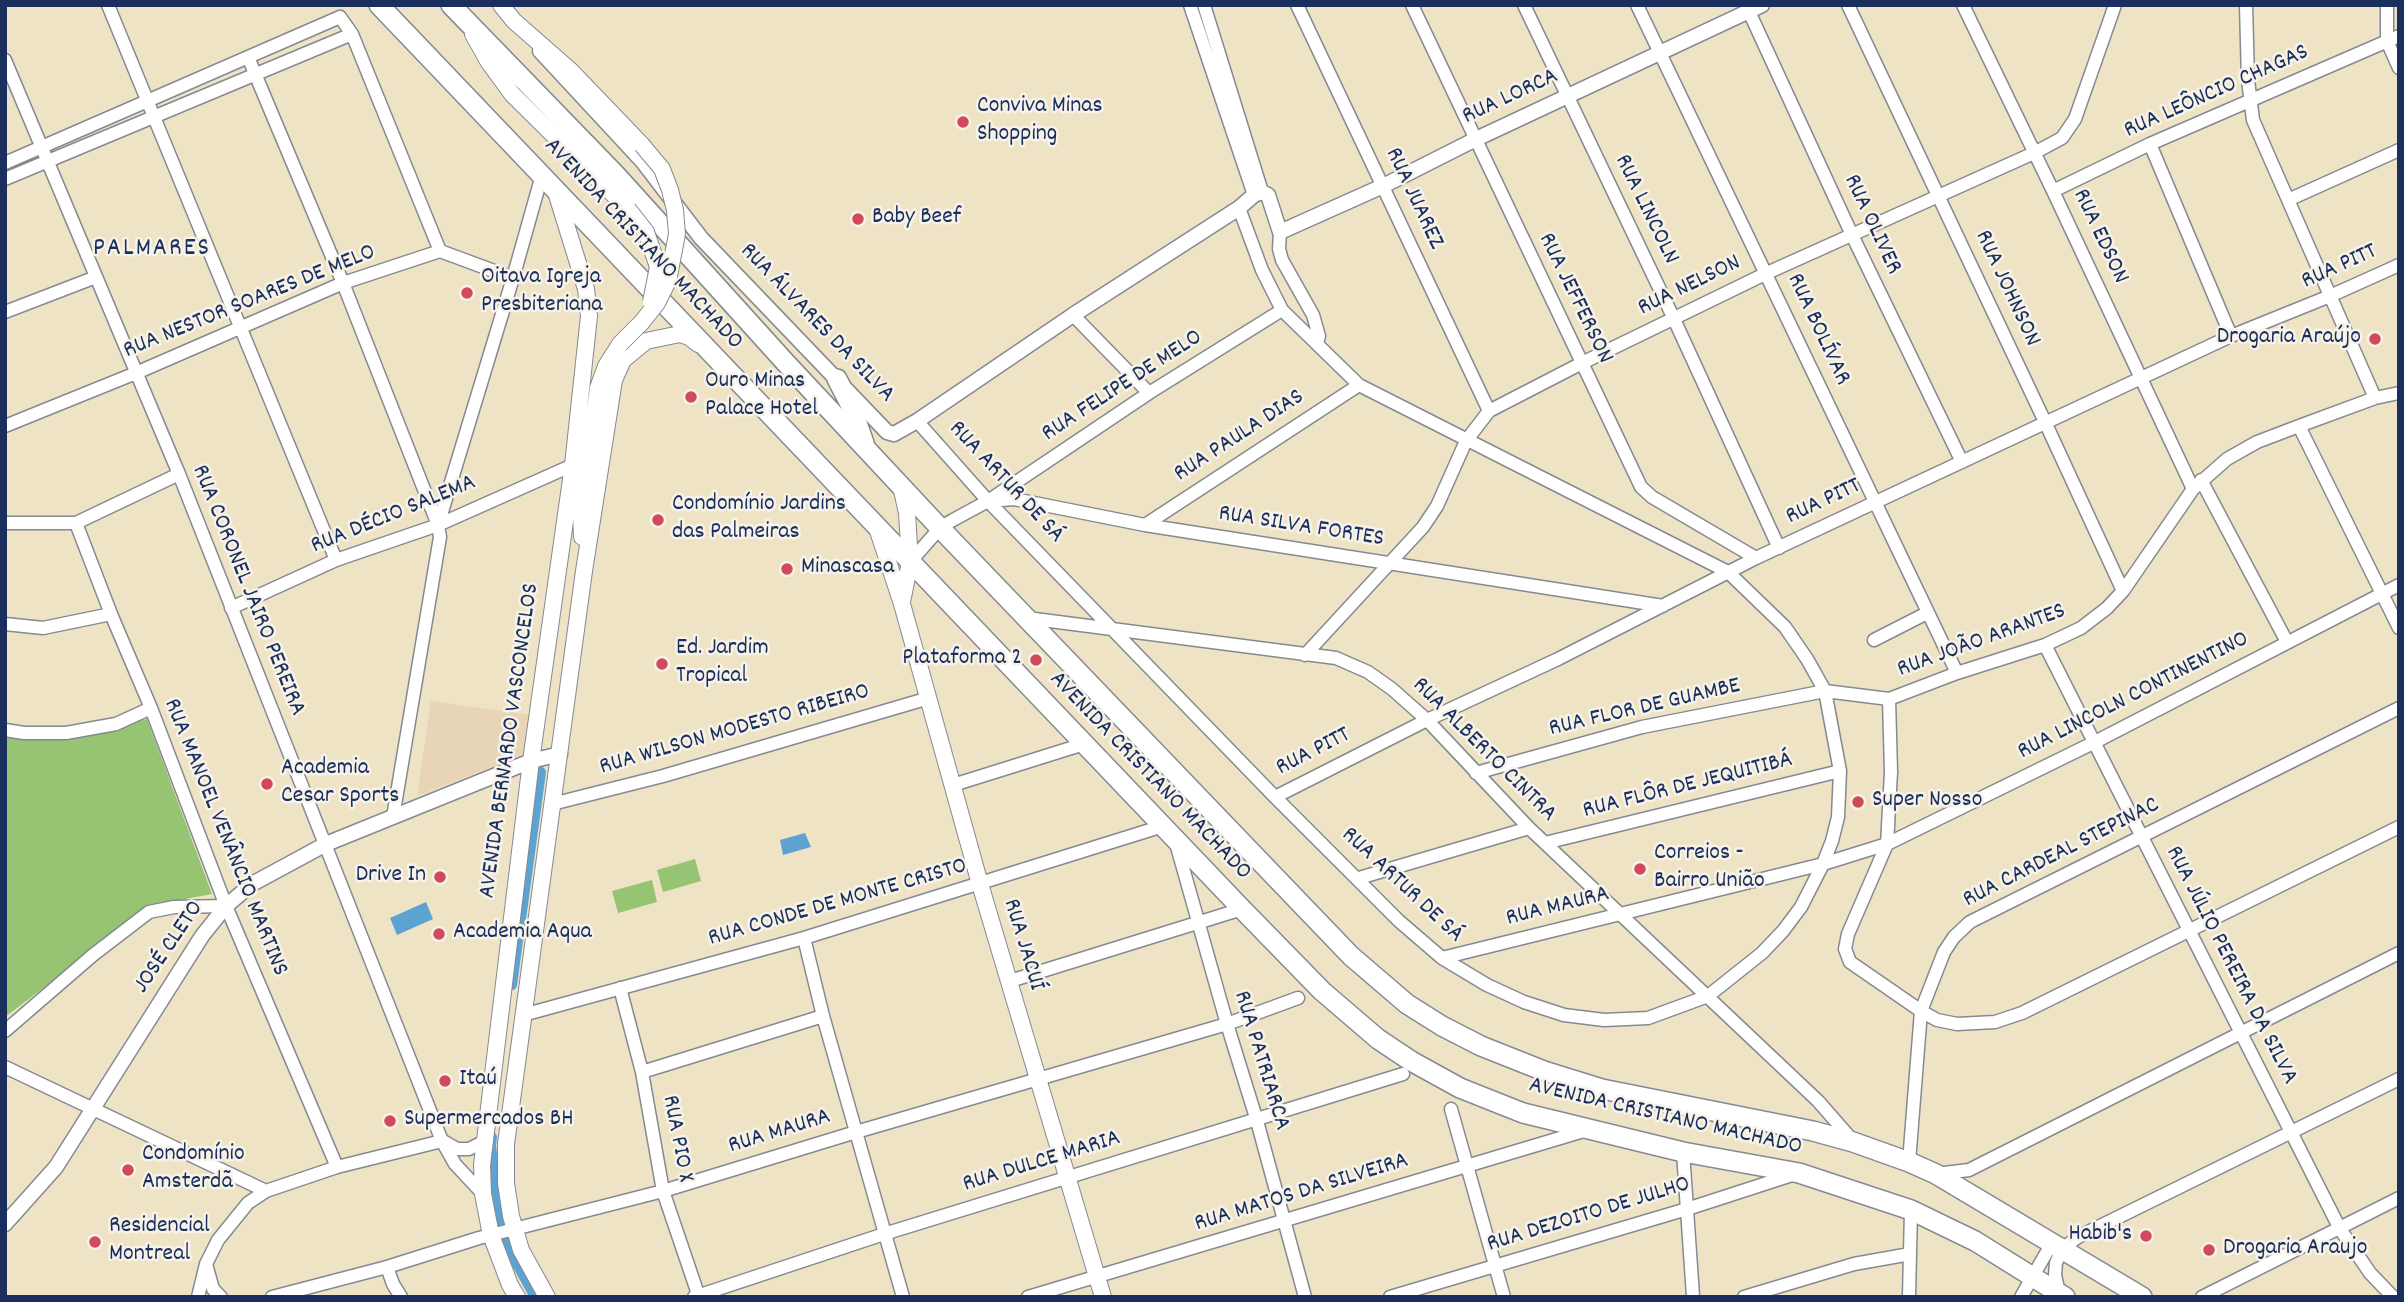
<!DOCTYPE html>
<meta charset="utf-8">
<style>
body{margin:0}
#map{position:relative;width:2404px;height:1302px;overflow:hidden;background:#efe3c5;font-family:Dekko,sans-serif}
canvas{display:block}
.frame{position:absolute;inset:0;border:7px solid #1b2f5e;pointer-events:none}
</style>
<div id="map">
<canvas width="2404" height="1302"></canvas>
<div class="frame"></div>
</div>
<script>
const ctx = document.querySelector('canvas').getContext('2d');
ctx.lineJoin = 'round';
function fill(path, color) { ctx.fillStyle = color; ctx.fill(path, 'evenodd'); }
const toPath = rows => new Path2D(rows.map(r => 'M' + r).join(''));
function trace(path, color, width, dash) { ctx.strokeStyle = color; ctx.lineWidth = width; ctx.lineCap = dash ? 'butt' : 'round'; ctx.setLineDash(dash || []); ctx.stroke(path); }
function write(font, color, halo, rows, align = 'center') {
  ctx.font = font + ' Dekko,sans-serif'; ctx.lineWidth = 5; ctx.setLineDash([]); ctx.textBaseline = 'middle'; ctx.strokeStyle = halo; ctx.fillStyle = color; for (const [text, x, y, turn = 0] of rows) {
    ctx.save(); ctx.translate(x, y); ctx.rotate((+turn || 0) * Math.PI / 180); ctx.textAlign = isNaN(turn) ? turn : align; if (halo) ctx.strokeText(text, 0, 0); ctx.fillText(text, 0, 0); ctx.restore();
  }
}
fill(toPath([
 [431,701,530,715,524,754,417,796]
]), '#e8d5b8');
fill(toPath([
 [147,719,212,894,153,905,5,1017,5,731,59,739],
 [695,859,701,881,663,892,657,870],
 [652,880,657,902,618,913,612,891]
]), '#96c472');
fill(toPath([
 [805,833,811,847,783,855,780,840],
 [426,902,433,919,397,935,390,918]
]), '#5ca3d2');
trace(toPath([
 [512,985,541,772],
 [492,1137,491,1146,500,1216,507,1246,535,1297]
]), '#5ca3d2', 10);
const minor = toPath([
 [108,5,336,560],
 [1190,5,1254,195],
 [1204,5,1262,192],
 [1297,5,1489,411],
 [1412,5,1641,487,1652,497,1756,558],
 [1524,5,1674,319,1779,548],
 [1637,5,1957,673],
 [1746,5,1852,235,1962,462],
 [1848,5,2046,424,2123,591],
 [1963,5,2053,191,2193,489],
 [2246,5,2248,80,2253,120,2375,398],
 [2387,5,2387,41,2399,68],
 [248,57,343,283,438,525],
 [5,60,179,474,442,1141,455,1164,483,1194],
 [2150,144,2231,336],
 [5,163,340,17,352,34,440,251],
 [5,179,352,34],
 [2053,191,2150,144,2399,36],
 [2288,200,2399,150],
 [1280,232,1279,249,1282,260,1313,315,1319,336,1317,343],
 [5,312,96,277],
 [1073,315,1149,393],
 [917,421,988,501,1275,797,1399,921,1442,958,1487,985,1524,1002,1564,1015,1604,1020,1648,1018,1708,996,1762,953,1783,931,1801,907,1823,864,1832,841,1838,817,1840,771,1825,691,1807,659,1785,627,1728,572,1359,385,1282,310,1262,270,1239,208],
 [5,426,136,373,343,283,440,251,513,278],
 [2299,426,2399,628],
 [2201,480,2287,642],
 [991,499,1149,393,1282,310],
 [5,523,76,523,179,474],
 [76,523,111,614,151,708,226,906,337,1167],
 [1145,525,1359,385],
 [910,562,940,528,953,520,988,501,1014,499,1145,525,1663,606],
 [231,608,336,560,438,525,573,465],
 [1027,618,1336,658,1368,672,1392,689,1427,720,1529,828,1818,1101,1853,1141],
 [5,624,43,628,111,614],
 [1874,640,1927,613],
 [2045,645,2340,1229,2370,1273,2393,1297],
 [1305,655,1423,527,1437,506,1466,441,1489,411,1582,363,1767,273,2034,153,2062,138,2075,119,2115,5],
 [1889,699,1891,772,1887,844,1848,934,1845,949,1850,962,1921,1011,1937,1020,1957,1024,1995,1022,2022,1013,2399,827],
 [5,730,24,733,66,733,116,724,151,708],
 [1476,773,1642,727,1825,691,1889,699,1957,673,2045,645,2081,628,2107,608,2123,591,2193,489,2227,459,2257,442,2299,426,2375,398,2399,393],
 [953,785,1084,744],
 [1275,797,1427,720,1558,659,1756,558,2231,336,2330,296,2399,265],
 [552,804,663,776,929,698],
 [393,817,440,537,438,525,513,278,542,175],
 [1176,843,1227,1024,1257,1121,1305,1297],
 [1545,843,1840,771],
 [1359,878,1529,828],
 [804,938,823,1016,903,1297],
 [1442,958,1823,864,1887,844,2093,743,2399,585],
 [1010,981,1242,909],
 [620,988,642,1072,663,1191,699,1297],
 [523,1015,804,938,1163,826],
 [5,1031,93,955,149,912,174,907,226,906],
 [5,1067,266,1191],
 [642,1072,823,1016],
 [1451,1109,1504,1297],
 [443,1141,457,1149,469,1149,483,1142],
 [1683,1152,1693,1296],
 [1909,1162,1921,1011,1944,952,1954,937,1970,922,2399,708],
 [1936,1174,1969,1170,2399,953],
 [206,1264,213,1289,221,1297],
 [387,1267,393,1284,401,1297],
 [2059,1293,2055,1275,2056,1263,2062,1249,2078,1237,2399,1079],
 [198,1297,206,1264,218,1240,248,1203,266,1191,337,1167,442,1141],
 [272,1297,387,1267,479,1238,663,1191,856,1132,1227,1024,1298,998],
 [694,1297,884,1234,1403,1074],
 [1028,1297,1587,1130],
 [1390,1297,1687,1209,1795,1174],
 [1744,1297,1854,1264,1910,1254],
 [1909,1297,1911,1210],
 [2021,1297,2052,1243],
 [2202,1297,2399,1198]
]);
const tertiary = toPath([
 [540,51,643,162,701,238,887,432,894,434,917,421,1073,315,1239,208,1254,195,1262,192,1268,195,1280,232,1383,186,1474,140,1762,5],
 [5,1224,56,1167,202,936,226,906,252,884,326,844,531,761,560,754]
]);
const secondary = toPath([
 [501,5,514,21,571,71,642,145],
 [473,34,488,61,512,94,628,209],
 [901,486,907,513,910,562,902,602],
 [877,528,902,604,980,884,1103,1297],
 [582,537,581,513,598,388,606,366,620,344],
 [517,1297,510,1285,491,1235,483,1194,482,1165,531,761,573,465,589,316,586,289,556,192],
 [547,1297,521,1250,511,1216,506,1183,506,1144,584,571,614,380,623,360,646,341,680,334,689,337,698,344]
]);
const trunk = toPath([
 [379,5,1242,909,1322,991,1378,1039,1411,1061,1460,1088,1523,1113,1683,1152,1799,1173,1911,1210,1975,1241,2065,1297],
 [451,5,615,174,785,362,940,528,1351,956,1407,1004,1442,1026,1481,1046,1544,1071,1602,1089,1813,1131,1853,1142,1909,1162,1936,1174,2142,1297],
 [837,379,851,406,864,443]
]);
trace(minor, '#858992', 15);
trace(tertiary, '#858992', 17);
trace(secondary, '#858992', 18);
trace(trunk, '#858992', 22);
trace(minor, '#fff', 12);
trace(tertiary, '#fff', 14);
trace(secondary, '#fff', 16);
trace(trunk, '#fff', 19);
const secondaryBridge = toPath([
 [628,209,646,232,658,267,651,302],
 [620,344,642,322,657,303,668,281,677,234,675,210,670,190,662,169,642,145]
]);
trace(secondaryBridge, '#858992', 18, []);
trace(secondaryBridge, '#fff', 16);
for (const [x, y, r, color] of [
 [963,122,7,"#d1495b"],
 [858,219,7,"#d1495b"],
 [467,293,7,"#d1495b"],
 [2375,339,7,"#d1495b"],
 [691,397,7,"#d1495b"],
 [658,520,7,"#d1495b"],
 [787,569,7,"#d1495b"],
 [1036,660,7,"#d1495b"],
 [662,664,7,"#d1495b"],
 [267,784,7,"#d1495b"],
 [1858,802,7,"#d1495b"],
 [1640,869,7,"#d1495b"],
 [440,877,7,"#d1495b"],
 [439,934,7,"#d1495b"],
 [445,1081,7,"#d1495b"],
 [390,1121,7,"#d1495b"],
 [128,1170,7,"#d1495b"],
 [2146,1236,7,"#d1495b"],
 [95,1242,7,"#d1495b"],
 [2209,1250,7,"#d1495b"]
]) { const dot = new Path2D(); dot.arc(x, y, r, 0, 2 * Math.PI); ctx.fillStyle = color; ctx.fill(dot); trace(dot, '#f7f3e8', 2.5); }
write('24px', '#1b2f5e', '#f7f3e8', [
 ["RUA LEÔNCIO CHAGAS",2217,93,-24],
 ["RUA LORCA",1511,98,-25],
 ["RUA JUAREZ",1413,199,65],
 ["RUA LINCOLN",1645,210,64],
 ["RUA OLIVER",1871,225,65],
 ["RUA EDSON",2099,237,65],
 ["AVENIDA CRISTIANO MACHADO",642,245,47],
 ["RUA PITT",2340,268,-24],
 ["RUA NELSON",1690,287,-26],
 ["RUA JOHNSON",2006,289,65],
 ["RUA JEFFERSON",1574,299,64],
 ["RUA NESTOR SOARES DE MELO",250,303,-22],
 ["RUA ÁLVARES DA SILVA",816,324,46],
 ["RUA BOLÍVAR",1817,330,65],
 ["RUA FELIPE DE MELO",1123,387,-33],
 ["RUA PAULA DIAS",1240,437,-33],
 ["RUA ARTUR DE SÁ",1005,483,47],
 ["RUA PITT",1824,503,-25],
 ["RUA DÉCIO SALEMA",394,516,-22],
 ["RUA SILVA FORTES",1301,528,9],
 ["RUA CORONEL JAIRO PEREIRA",247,591,68],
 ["RUA JOÃO ARANTES",1982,642,-20],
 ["RUA LINCOLN CONTINENTINO",2134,697,-27],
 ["RUA FLOR DE GUAMBE",1645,709,-13],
 ["RUA WILSON MODESTO RIBEIRO",735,731,-16],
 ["AVENIDA BERNARDO VASCONCELOS",511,741,-82],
 ["RUA ALBERTO CINTRA",1483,751,45],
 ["RUA PITT",1314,753,-27],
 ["AVENIDA CRISTIANO MACHADO",1149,777,46],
 ["RUA FLÔR DE JEQUITIBÁ",1688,787,-14],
 ["RUA MANOEL VENÂNCIO MARTINS",224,838,68],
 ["RUA CARDEAL STEPINAC",2062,854,-27],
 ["RUA ARTUR DE SÁ",1401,886,43],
 ["RUA CONDE DE MONTE CRISTO",838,904,-16],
 ["RUA MAURA",1558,908,-14],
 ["RUA JACUÍ",1022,945,73],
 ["JOSÉ CLETO",170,948,-56],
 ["RUA JÚLIO PEREIRA DA SILVA",2230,966,63],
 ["RUA PATRIARCA",1260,1061,73],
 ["AVENIDA CRISTIANO MACHADO",1665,1118,13],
 ["RUA MAURA",780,1133,-17],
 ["RUA PIO X",676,1139,79],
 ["RUA DULCE MARIA",1042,1163,-17],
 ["RUA MATOS DA SILVEIRA",1302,1194,-17],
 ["RUA DEZOITO DE JULHO",1589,1216,-17]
]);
write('24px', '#1b2f5e', '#f7f3e8', [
 ["Conviva Minas",977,108],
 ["Shopping",977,136],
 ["Baby Beef",872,219],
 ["Oitava Igreja",481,279],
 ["Presbiteriana",481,307],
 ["Drogaria Araújo",2361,339,"right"],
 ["Ouro Minas",705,383],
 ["Palace Hotel",705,411],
 ["Condomínio Jardins",672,506],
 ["das Palmeiras",672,534],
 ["Minascasa",801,569],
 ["Ed. Jardim",676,650],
 ["Tropical",676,678],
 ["Plataforma 2",1022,660,"right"],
 ["Academia",281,770],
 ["Cesar Sports",281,798],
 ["Super Nosso",1872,802],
 ["Correios -",1654,855],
 ["Bairro União",1654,883],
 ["Drive In",426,877,"right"],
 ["Academia Aqua",453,934],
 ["Itaú",459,1081],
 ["Supermercados BH",404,1121],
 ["Condomínio",142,1156],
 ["Amsterdã",142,1184],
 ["Residencial",109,1228],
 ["Montreal",109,1256],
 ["Habib's",2132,1236,"right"],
 ["Drogaria Araujo",2223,1250]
], 'left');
ctx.letterSpacing = '2px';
write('26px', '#1b2f5e', '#f7f3e8', [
 ["PALMARES",152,250]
]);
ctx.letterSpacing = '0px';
</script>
